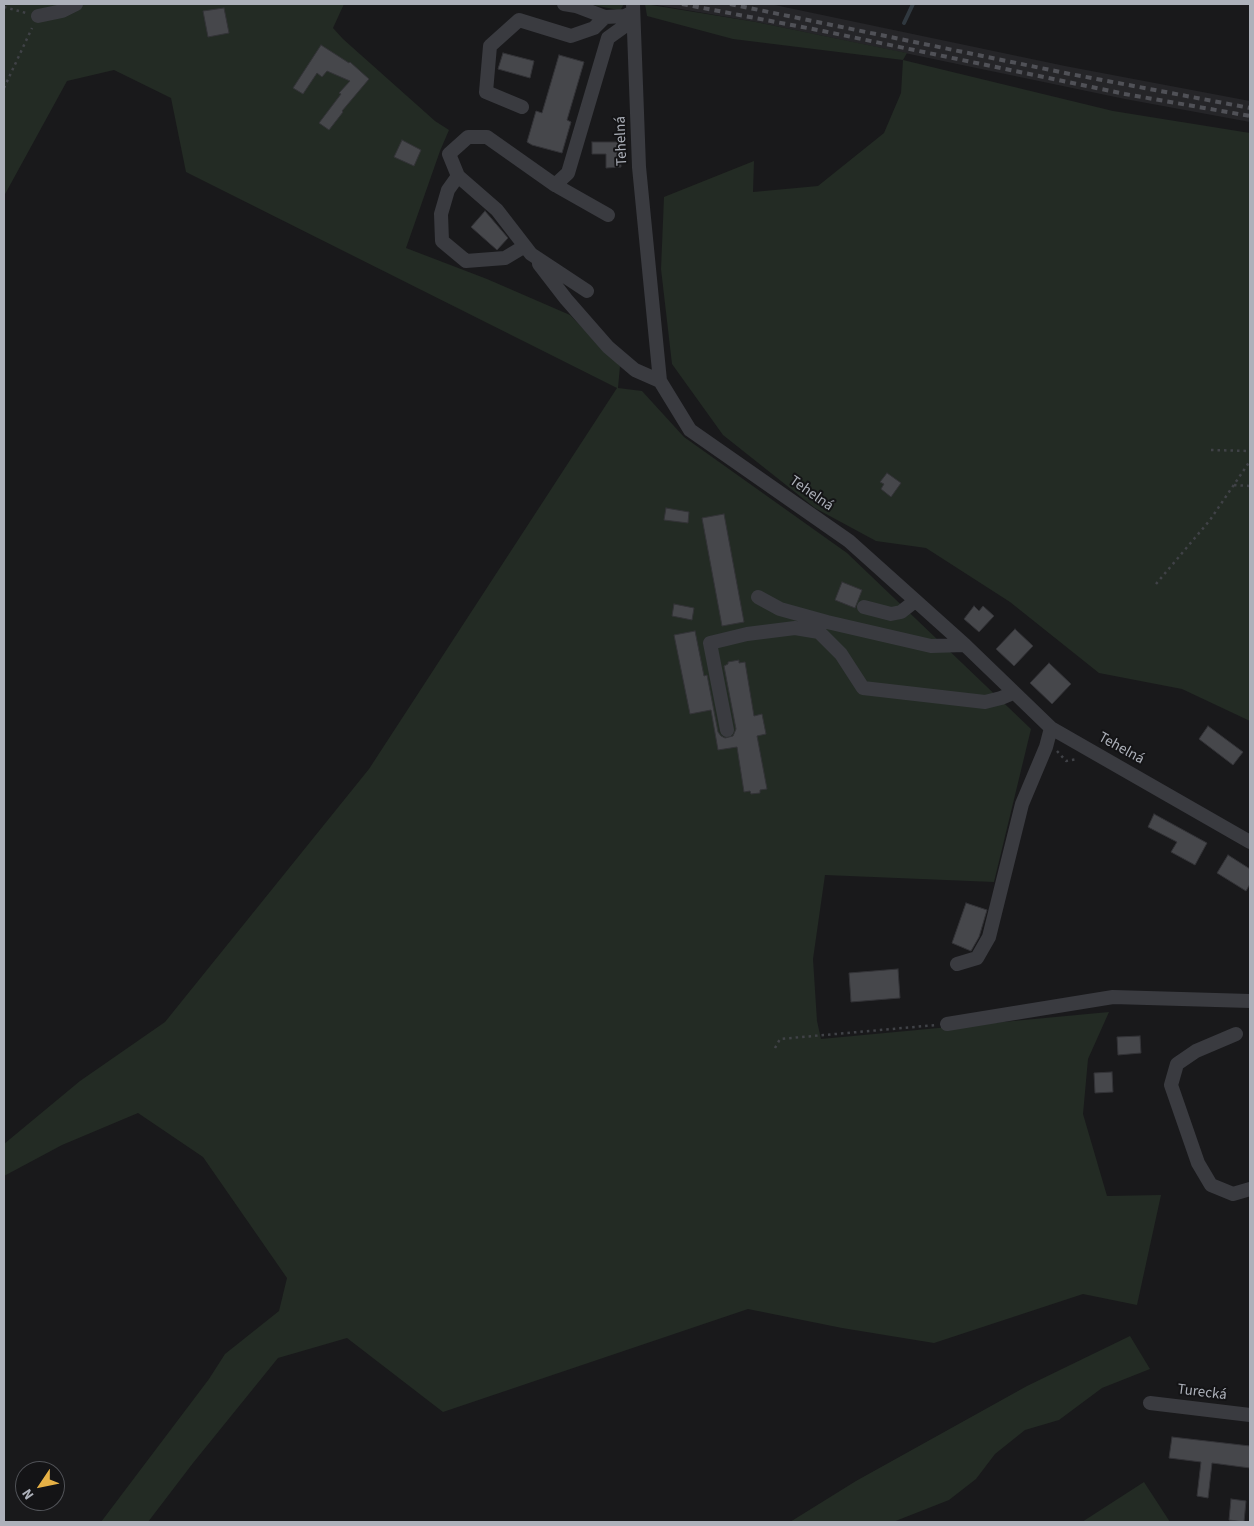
<!DOCTYPE html>
<meta charset="utf-8">
<style>
body{margin:0}
#map{position:relative;width:1254px;height:1526px;overflow:hidden;background:#19191b;font-family:"Source Sans 3",sans-serif}
canvas{display:block}
.frame{position:absolute;inset:0;border:5px solid #adb1ba;pointer-events:none}
.north{position:absolute;left:15px;top:1461px;width:50px;height:50px;box-sizing:border-box;background:#141416;border:1px solid #515358;border-radius:50%;rotate:236deg;font-size:14px;font-weight:700;line-height:20px;text-align:center;color:#adb1ba}
.north::after{content:'';display:block;margin:auto;width:18px;height:22px;background:#e6b146;clip-path:polygon(50% 0,100% 100%,50% 72%,0 100%)}
</style>
<div id="map">
<canvas width="1254" height="1526"></canvas>
<div class="frame"></div>
<div class="north">N</div>
</div>
<script>
const ctx = document.querySelector('canvas').getContext('2d');
ctx.lineJoin = 'round';
function fill(path, color) { ctx.fillStyle = color; ctx.fill(path, 'evenodd'); }
const toPath = rows => new Path2D(rows.map(r => 'M' + r).join(''));
function trace(path, color, width, dash) { ctx.strokeStyle = color; ctx.lineWidth = width; ctx.lineCap = dash ? 'butt' : 'round'; ctx.setLineDash(dash || []); ctx.stroke(path); }
function write(font, color, halo, rows, align = 'center') {
  ctx.font = font + ' "Source Sans 3",sans-serif'; ctx.lineWidth = 4; ctx.setLineDash([]); ctx.textBaseline = 'middle'; ctx.strokeStyle = halo; ctx.fillStyle = color; for (const [text, x, y, turn = 0] of rows) {
    ctx.save(); ctx.translate(x, y); ctx.rotate((+turn || 0) * Math.PI / 180); ctx.textAlign = isNaN(turn) ? turn : align; if (halo) ctx.strokeText(text, 0, 0); ctx.fillText(text, 0, 0); ctx.restore();
  }
}
fill(toPath([
 [651,4,770,4,1065,66,1250,101,1250,122,1125,99,756,22]
]), '#252528');
fill(toPath([
 [4,4,344,4,333,28,343,39,435,121,449,130,440,151,406,248,487,279,570,315,620,366,618,388,642,391,684,437,847,553,1031,729,994,882,825,875,813,959,817,1021,821,1039,1109,1012,1088,1059,1083,1114,1107,1196,1161,1195,1137,1305,1083,1294,934,1343,842,1328,748,1309,443,1412,347,1338,278,1358,193,1463,148,1522,101,1522,209,1379,225,1354,279,1311,287,1278,203,1157,138,1113,62,1145,4,1176,4,1144,80,1081,165,1022,369,769,617,388,186,172,171,98,114,70,67,81,4,196],
 [588,4,624,4,621,9,618,10],
 [645,4,756,22,907,53,903,60,1113,111,1250,133,1250,721,1182,689,1099,673,1010,602,926,548,876,541,815,508,723,435,672,364,661,269,664,197,754,161,753,192,818,186,884,133,901,93,903,60,733,39,647,16],
 [1130,1336,1150,1369,1102,1388,1059,1420,1025,1430,995,1454,976,1479,949,1500,893,1522,790,1522,856,1481,1027,1386],
 [1144,1482,1170,1522,1082,1522]
]), '#232b24');
trace(toPath([
 [904,23,913,4]
]), '#30383f', 4);
const building = toPath([
 [224,8,229,33,208,37,203,11,224,8],
 [321,45,349,63,350,62,369,79,342,111,343,112,329,130,319,123,341,94,339,93,350,81,327,71,322,77,317,73,303,94,293,88,321,45],
 [503,53,534,61,530,78,498,69,503,53],
 [559,55,584,62,567,120,571,122,562,153,532,145,527,142,536,111,542,113,559,55],
 [402,140,421,150,414,166,394,157,402,140],
 [592,142,621,142,621,167,606,168,606,154,592,154,592,142],
 [485,211,508,238,497,250,471,227,485,211],
 [887,473,901,483,891,497,881,489,884,484,880,482,887,473],
 [666,508,689,512,688,523,664,520,666,508],
 [724,514,744,622,722,626,702,518,724,514],
 [842,582,862,590,855,608,835,600,842,582],
 [674,604,694,608,692,620,672,616,674,604],
 [974,606,979,611,983,606,994,616,979,632,964,619,974,606],
 [1015,629,1033,646,1014,666,996,649,1015,629],
 [695,631,704,676,707,675,718,732,721,736,725,738,733,736,736,729,724,666,728,664,728,662,739,660,739,663,745,662,754,716,762,714,766,734,757,736,767,789,760,790,760,793,751,794,750,791,744,792,737,747,718,750,711,710,690,714,674,635,695,631],
 [1049,663,1071,684,1052,704,1030,683,1049,663],
 [1208,726,1243,752,1233,765,1199,739,1208,726],
 [1154,814,1207,843,1195,865,1171,852,1177,842,1148,827,1154,814],
 [1228,855,1250,869,1250,884,1246,891,1217,873,1228,855],
 [966,903,987,910,979,937,971,951,952,943,966,903],
 [898,969,900,998,851,1002,849,973,898,969],
 [1140,1036,1141,1053,1118,1055,1117,1037,1140,1036],
 [1112,1072,1113,1092,1095,1093,1094,1073,1112,1072],
 [1172,1437,1250,1446,1250,1468,1212,1463,1208,1498,1197,1496,1201,1462,1169,1458,1172,1437],
 [1231,1499,1246,1501,1244,1522,1229,1520,1231,1499]
]);
fill(building, '#46474b');
trace(building, '#333337', 1);
trace(toPath([
 [4,7,26,13],
 [4,88,32,28],
 [1211,450,1250,451],
 [1234,485,1250,486],
 [1156,584,1210,520,1250,461],
 [1057,751,1066,761,1077,759],
 [775,1048,780,1039,936,1025]
]), '#404247', 2.5, [2.5, 4]);
trace(toPath([
 [564,4,576,6,605,17,625,16,633,12],
 [633,4,639,167,660,381,690,430,849,541,965,645,1051,728,1250,842],
 [38,16,62,11,76,4],
 [522,107,486,92,490,46,519,20,571,36,594,28,605,17],
 [458,176,448,190,441,214,442,241,466,261,505,258,525,246],
 [555,185,608,215],
 [539,264,566,299,608,347,635,370,660,381],
 [587,291,531,254,497,210,458,176,449,154,468,137,487,137,555,185,568,173,608,38,633,20],
 [758,597,780,609,827,622,931,646,965,645],
 [864,607,891,614,901,612,915,601],
 [727,730,710,643,747,634,795,628,819,632,841,654,863,688,985,702,1001,698,1013,693],
 [957,964,977,958,989,937,1022,804,1046,747,1051,728],
 [947,1024,1113,997,1250,1001],
 [1236,1034,1196,1051,1177,1064,1171,1085,1198,1163,1211,1185,1233,1194,1250,1189],
 [1150,1403,1250,1415]
]), '#3a3b40', 14);
trace(toPath([
 [682,4,823,31,1125,94,1250,116],
 [730,4,1065,73,1250,108]
]), '#505157', 4, [6, 5]);
write('15px', '#adb1ba', '#141416', [
 ["Tehelná",622,141,-92],
 ["Tehelná",811,494,35],
 ["Tehelná",1121,749,29],
 ["Turecká",1202,1393,7]
]);
</script>
